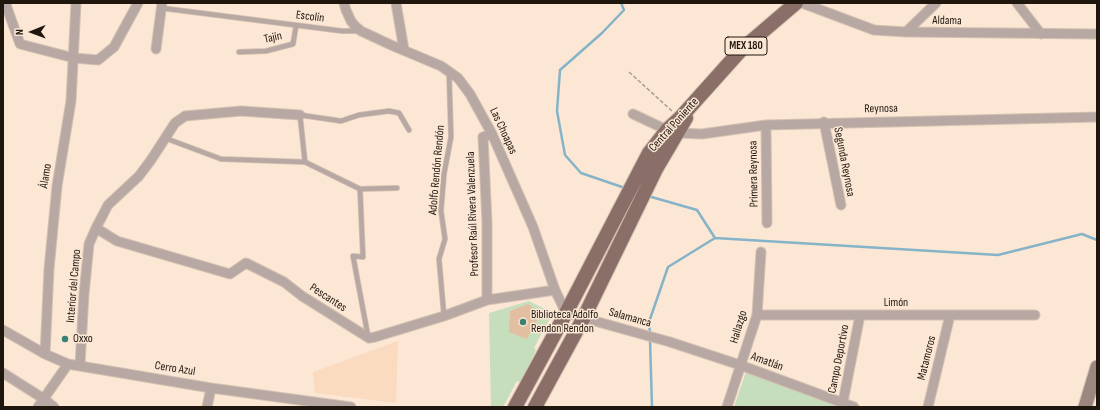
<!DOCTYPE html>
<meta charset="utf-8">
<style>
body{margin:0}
#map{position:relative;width:1100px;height:410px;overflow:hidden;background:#fce7d5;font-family:"Sofia Sans Condensed",sans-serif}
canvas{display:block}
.frame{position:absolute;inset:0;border:4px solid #1f160e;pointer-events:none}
.north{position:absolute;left:12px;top:12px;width:40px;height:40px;-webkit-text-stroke:3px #fce7d5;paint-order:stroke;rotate:269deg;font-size:11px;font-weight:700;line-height:16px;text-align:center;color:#1f160e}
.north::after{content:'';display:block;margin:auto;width:14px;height:18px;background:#1f160e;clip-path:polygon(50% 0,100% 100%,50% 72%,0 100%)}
</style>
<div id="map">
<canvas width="1100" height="410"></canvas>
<div class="frame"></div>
<div class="north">N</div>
</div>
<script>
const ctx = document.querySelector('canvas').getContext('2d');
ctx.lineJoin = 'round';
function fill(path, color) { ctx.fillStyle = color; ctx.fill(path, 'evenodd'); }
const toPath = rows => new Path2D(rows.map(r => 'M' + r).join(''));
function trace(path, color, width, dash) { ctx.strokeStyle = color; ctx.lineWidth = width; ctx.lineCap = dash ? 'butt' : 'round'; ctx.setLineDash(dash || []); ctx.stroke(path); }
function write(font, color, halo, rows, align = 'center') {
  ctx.font = font + ' "Sofia Sans Condensed",sans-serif'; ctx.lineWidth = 3; ctx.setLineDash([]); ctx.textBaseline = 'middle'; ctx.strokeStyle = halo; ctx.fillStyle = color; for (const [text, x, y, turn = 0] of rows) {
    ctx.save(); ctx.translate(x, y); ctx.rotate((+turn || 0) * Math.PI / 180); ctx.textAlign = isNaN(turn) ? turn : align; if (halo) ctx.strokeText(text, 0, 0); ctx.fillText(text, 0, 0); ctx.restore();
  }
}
fill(toPath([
 [398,341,396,403,315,393,313,372]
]), '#fbdbbf');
fill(toPath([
 [529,301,553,313,534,348,536,350,521,383,517,381,503,407,491,407,489,313],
 [747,369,835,404,834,407,734,407]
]), '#c7debd');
trace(toPath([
 [621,3,624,10,602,33,560,70,557,111,565,155,581,173,625,188],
 [648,196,697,210,715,238],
 [650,334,649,322,668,267,715,238,998,255,1082,234,1097,240],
 [650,339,652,407]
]), '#85b3c7', 2.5);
fill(toPath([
 [528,304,541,313,527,339,509,332,510,311]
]), '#e2bfa0');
const lane = toPath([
 [161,8,342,31,359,31],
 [239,52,266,51,293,44,296,26],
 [165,138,221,159,305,162,360,189,397,188],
 [305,162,300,115,341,121,359,115,389,111,399,113,409,130],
 [360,189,363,257,353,256,368,336],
 [444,316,439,259,445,239,441,211,444,174,451,137,449,72]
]);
const street = toPath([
 [7,3,6,5,20,44,74,58,98,60,114,47,138,3],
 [344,3,346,10,351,21,355,26,361,31,391,45,441,66,458,78,470,94,492,134,533,227,555,290,566,313,670,342,740,365,854,407],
 [396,3,404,50],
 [802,3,874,30,906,32,1097,34],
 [1017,3,1041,34],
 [906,32,936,3],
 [156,49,162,3],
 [633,114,667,130,677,133,702,134,766,125,1097,117],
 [824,122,841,205],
 [766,125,767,223],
 [96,228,117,241,230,274,246,263,284,282,302,296,369,338,375,337,444,316,487,300,555,290],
 [487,300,487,223,483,137,492,134],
 [757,315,1035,315],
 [3,330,45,354,68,364,211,388,351,407],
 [45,354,49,269,57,186,71,101,76,3],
 [80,365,84,294,89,244,96,228,108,205,139,176,151,160,175,123,185,116,241,111,300,115],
 [3,373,44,399,54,407],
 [38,407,68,364],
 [207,407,211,388],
 [727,407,757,315,761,252],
 [842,407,860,315],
 [928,407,950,315]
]);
const secondary = toPath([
 [1085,407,1097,367]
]);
const primary = toPath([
 [515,407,566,313,649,153,667,130,680,118,741,50,796,3],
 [535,407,584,317,656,169,686,118]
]);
trace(lane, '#d4c1b1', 6);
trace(street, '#d4c1b1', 11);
trace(secondary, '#d4c1b1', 15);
trace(primary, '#d4c1b1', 16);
trace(toPath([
 [629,72,672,111]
]), '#ac9c8d', 1.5, [4, 2]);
trace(lane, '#b7a8a3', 4.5);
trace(street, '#b7a8a3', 9);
trace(secondary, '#9c8780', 13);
trace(primary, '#896f68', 14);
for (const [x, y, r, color] of [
 [523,322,4,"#3b8075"],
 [65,339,4,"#3b8075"]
]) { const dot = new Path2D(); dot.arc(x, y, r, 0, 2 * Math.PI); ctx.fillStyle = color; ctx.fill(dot); trace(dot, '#fce7d5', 1.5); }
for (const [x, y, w] of [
 [746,46,42]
]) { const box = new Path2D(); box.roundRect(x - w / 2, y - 9, w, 18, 3); ctx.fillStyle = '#fce7d5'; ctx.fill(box); trace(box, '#1f160e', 1); }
write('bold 11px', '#1f160e', null, [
 ["MEX 180",746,46]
]);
write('12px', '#1f160e', '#fce7d5', [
 ["Escolín",310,17,7],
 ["Aldama",947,21,1],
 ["Tajín",273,38,-12],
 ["Reynosa",881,109,-1],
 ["Central Poniente",674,125,-48],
 ["Las Choapas",503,131,65],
 ["Segunda Reynosa",844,162,79],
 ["Adolfo Rendón Rendón",437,170,-85],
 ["Primera Reynosa",754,174,-91],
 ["Álamo",46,176,-81],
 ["Profesor Raúl Rivera Valenzuela",473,214,-92],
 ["Interior del Campo",74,286,-85],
 ["Pescantes",328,298,33],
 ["Limón",896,303],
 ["Salamanca",630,318,16],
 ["Hallazgo",739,327,-73],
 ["Matamoros",927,358,-76],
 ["Campo Deportivo",839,359,-79],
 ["Amatlán",767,362,20],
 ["Cerro Azul",175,369,9]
]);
write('12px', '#1f160e', '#fce7d5', [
 ["Biblioteca Adolfo",531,315],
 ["Rendon Rendon",531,329],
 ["Oxxo",73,339]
], 'left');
</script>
